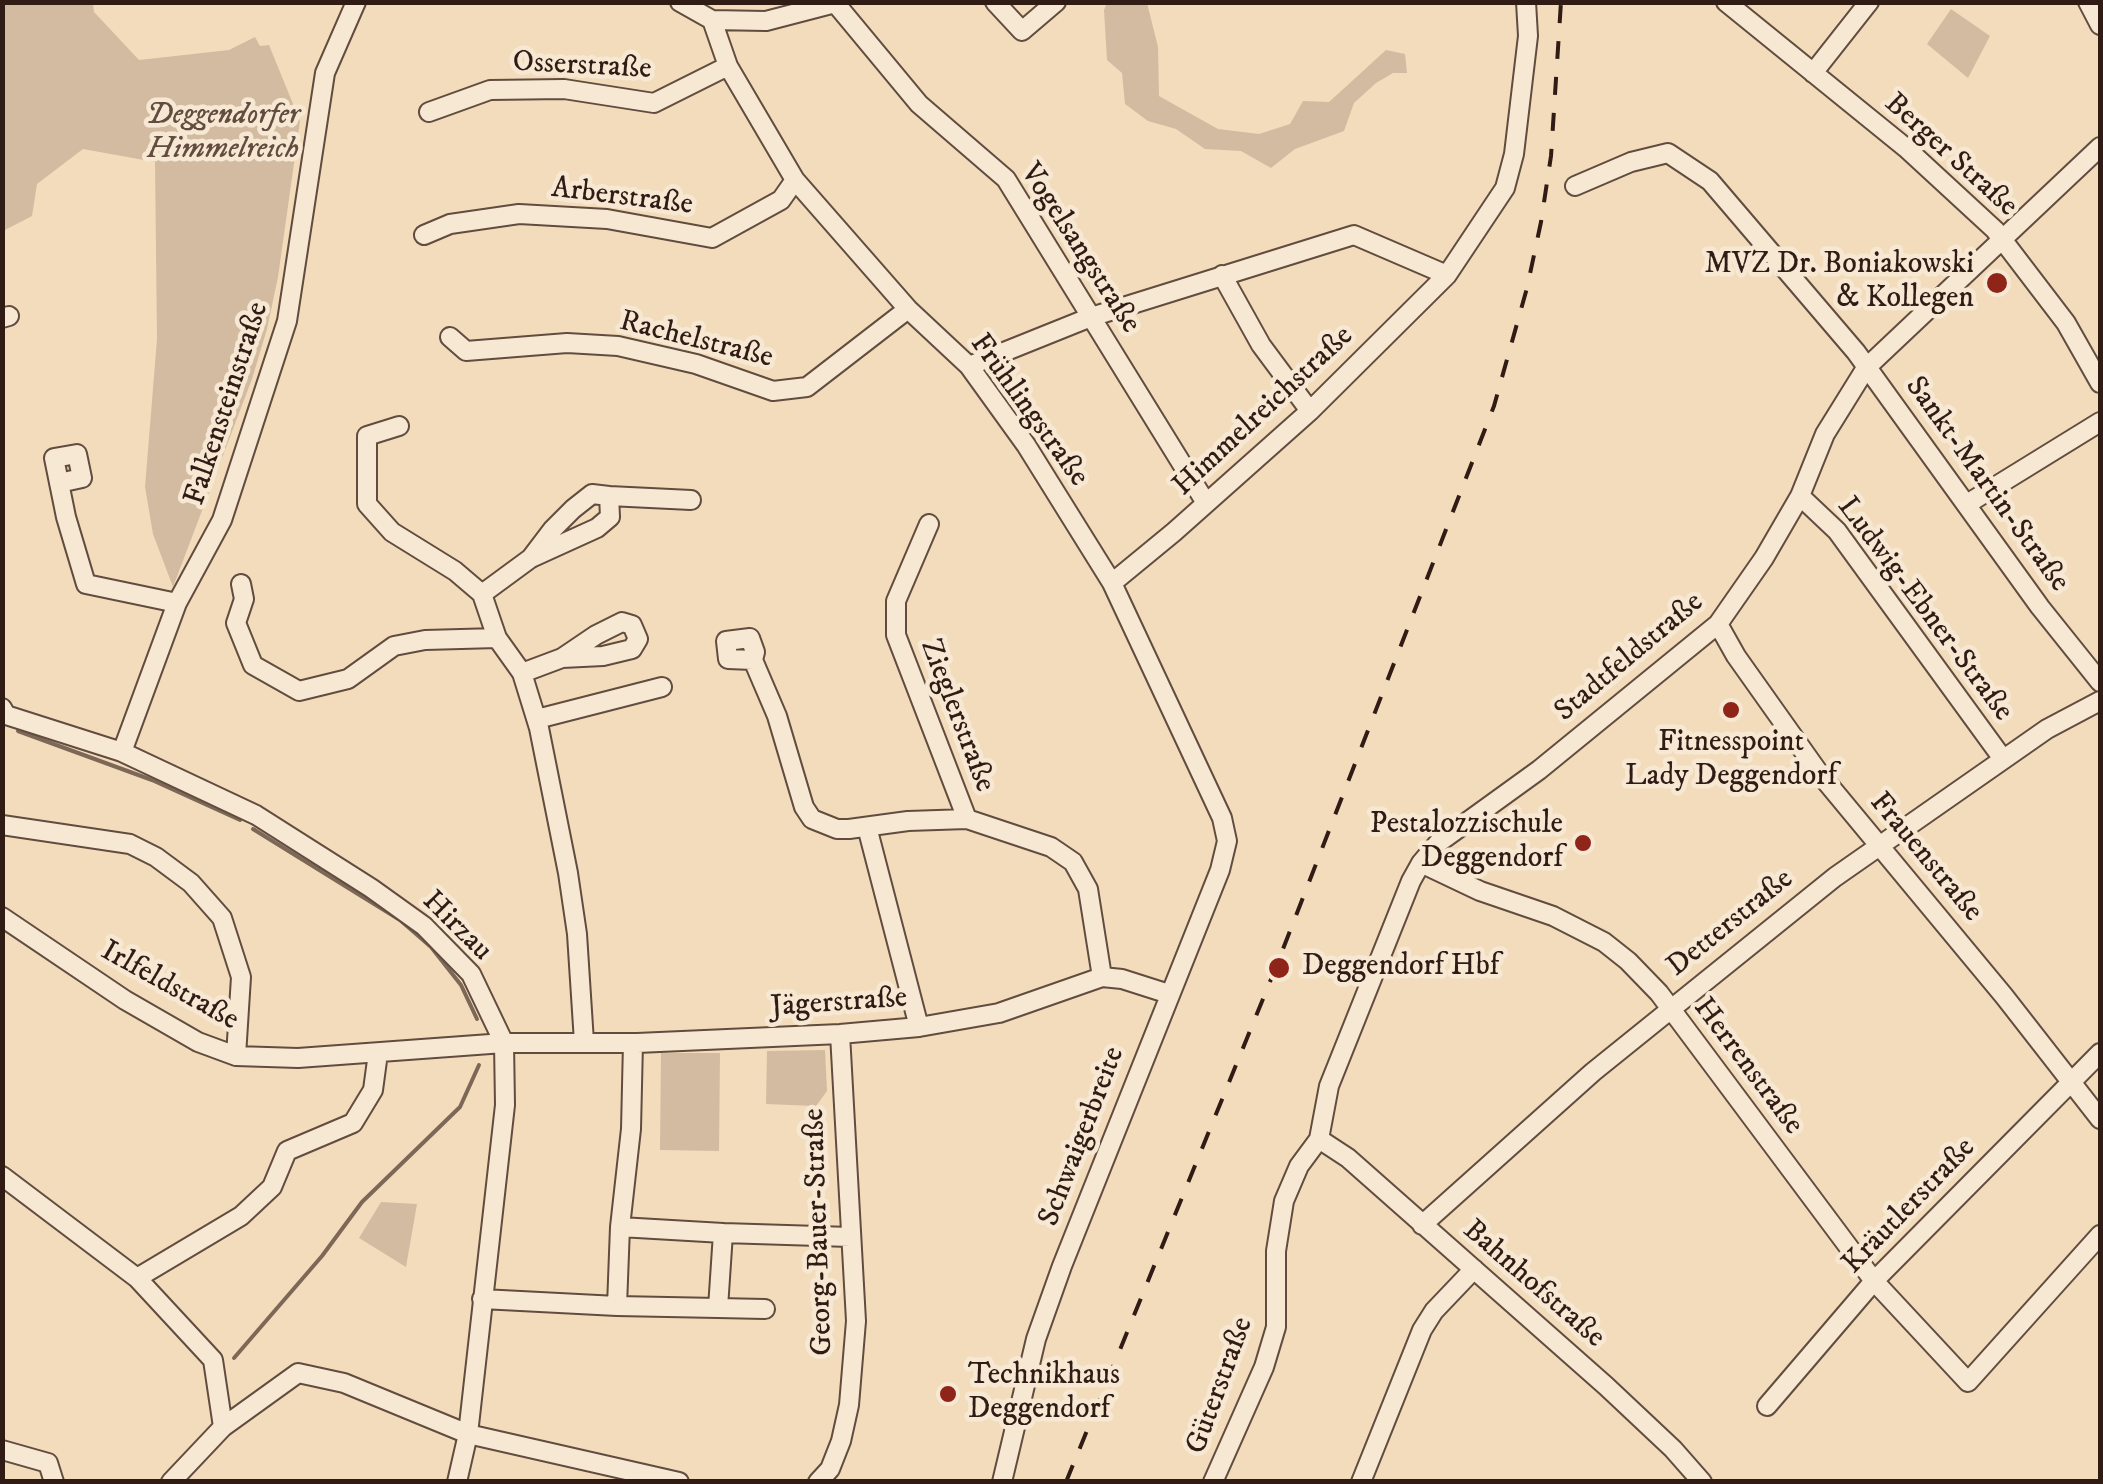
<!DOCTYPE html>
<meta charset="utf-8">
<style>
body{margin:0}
#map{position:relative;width:2103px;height:1484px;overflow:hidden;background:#f3dcbc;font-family:"IM FELL DW Pica",serif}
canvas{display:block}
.frame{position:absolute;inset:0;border:5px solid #301c15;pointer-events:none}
</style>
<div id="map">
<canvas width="2103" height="1484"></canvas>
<div class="frame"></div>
</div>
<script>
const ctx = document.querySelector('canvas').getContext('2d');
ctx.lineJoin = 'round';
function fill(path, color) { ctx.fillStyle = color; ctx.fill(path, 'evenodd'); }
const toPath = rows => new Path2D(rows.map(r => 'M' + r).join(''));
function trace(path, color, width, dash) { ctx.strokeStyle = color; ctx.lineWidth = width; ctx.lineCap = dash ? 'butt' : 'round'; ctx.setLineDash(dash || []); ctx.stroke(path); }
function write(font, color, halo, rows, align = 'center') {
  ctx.font = font + ' "IM FELL DW Pica",serif'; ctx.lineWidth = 9; ctx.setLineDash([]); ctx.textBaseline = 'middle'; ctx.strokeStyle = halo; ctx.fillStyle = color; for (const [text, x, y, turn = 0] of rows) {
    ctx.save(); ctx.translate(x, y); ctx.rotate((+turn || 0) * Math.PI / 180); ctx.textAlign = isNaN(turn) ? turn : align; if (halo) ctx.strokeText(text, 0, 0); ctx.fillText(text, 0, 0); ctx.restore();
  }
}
fill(toPath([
 [2,3,93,3,94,12,139,60,229,50,255,37,260,46,269,45,300,121,278,277,267,329,252,379,173,587,153,534,145,487,157,339,155,162,83,149,37,184,32,216,3,231],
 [1107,3,1147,3,1158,47,1159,96,1218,129,1259,134,1290,124,1303,101,1329,102,1386,50,1405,54,1407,73,1393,73,1376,83,1354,103,1344,131,1295,149,1271,168,1241,151,1205,149,1176,129,1148,121,1125,104,1122,73,1107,60,1104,10],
 [1951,9,1990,36,1968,78,1927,44],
 [825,1050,827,1091,816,1106,766,1104,767,1051],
 [661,1053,720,1053,719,1151,660,1150],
 [381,1202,417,1204,406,1267,359,1238]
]), '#d2bba0');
trace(toPath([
 [18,731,152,780,240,820],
 [253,829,400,920,431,947,461,985,477,1019],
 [234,1358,322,1256,362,1202,460,1107,479,1065]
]), '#7d6857', 4);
const minor = toPath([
 [680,2,712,20,766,21,839,2],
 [995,2,1022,31,1056,2],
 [1726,2,1906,148,1995,230,2066,323,2100,383],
 [2088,2,2100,25],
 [836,4,919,104,1006,179,1206,503],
 [712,20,728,66,795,180,908,309,969,366,1026,445,1112,583,1222,818,1227,841,1220,870,1062,1266,1036,1339,1002,1482],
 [1813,73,1869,2],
 [429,112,490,90,564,89,654,103,728,66],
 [1575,186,1631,162,1668,153,1710,181,1856,352,2040,607,2100,682],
 [424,235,450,224,519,214,607,219,712,238,781,200,795,180],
 [1222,275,1261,345,1310,411],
 [2,318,9,316],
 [450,337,466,351,567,343,618,346,696,364,773,391,807,387,908,309],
 [969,366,1091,317,1354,235,1447,275],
 [399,426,367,436,367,504,392,532,455,571,482,594,497,638,522,673,539,728,568,873,577,934,584,1042],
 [59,483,82,478,77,454,54,458,66,517,86,584,177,603],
 [609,496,691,500],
 [1800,496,1837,531,2003,759],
 [1967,504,2100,422],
 [929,524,896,601,896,635,967,819],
 [1112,583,1174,532,1310,411,1447,275,1505,188,1514,154,1528,36,1526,2],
 [241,584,244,599,236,623,253,665,299,691,348,679,394,646,425,640,497,638],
 [482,594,531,558,597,528,610,517,609,496,592,494,573,509,553,529,531,558],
 [1718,624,1736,656,1819,773,2004,996,2100,1119],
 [753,660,728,659,726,641,750,638,755,652,753,660,777,716,804,807,812,819,837,829,849,829,908,821,967,819,1051,847,1073,862,1088,889,1102,977],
 [522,673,562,658,596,635,622,622,632,625,638,639,632,649,603,656,562,658],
 [2,708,6,715,122,752,256,815,371,888,424,926,471,974,504,1043,505,1105,468,1434,457,1482],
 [537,719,662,687],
 [122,752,177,603,222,520,287,321,325,73,356,2],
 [2,825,130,844,156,857,191,883,222,918,241,977,236,1056],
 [867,827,919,1027],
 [1421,863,1480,891,1553,916,1604,942,1628,961,1659,993,1874,1281,1968,1382,2100,1235],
 [2,917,125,1000,198,1042,236,1056,298,1058,504,1043,637,1043,840,1034,919,1027,999,1013,1102,977,1122,979,1169,994],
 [1319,1139,1348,1158,1606,1386,1673,1449,1702,1482],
 [2,1176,137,1278,213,1360,223,1427],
 [1422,1225,1593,1072,1835,877,2047,729,2100,701],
 [723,1233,850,1237],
 [137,1278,241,1216,272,1187,287,1151,353,1123,373,1090,378,1053],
 [482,1299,617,1306,620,1227,631,1129,633,1043],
 [617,1306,718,1308,723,1233,620,1227],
 [718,1308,765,1309],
 [1767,1406,1874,1281,2100,1053],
 [2,1450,48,1463,54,1482],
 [171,1482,223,1427,298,1373,344,1383,468,1434,679,1482],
 [818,1482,830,1469,841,1441,849,1405,856,1321,840,1034],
 [1213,1482,1264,1367,1276,1327,1276,1251,1284,1201,1299,1166,1319,1139,1329,1086,1411,881,1421,863,1438,843,1539,770,1718,624,1764,558,1800,496,1825,434,1866,368,2100,147],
 [1361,1482,1422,1330,1434,1311,1474,1269]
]);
trace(minor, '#614c3f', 22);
trace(minor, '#f7e8d3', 18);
trace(toPath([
 [1066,1482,1276,967,1494,406,1527,288,1541,222,1551,156,1561,2]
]), '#301c15', 4, [18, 18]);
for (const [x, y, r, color] of [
 [1997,283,12,"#8f2418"],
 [1731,710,10,"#8f2418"],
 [1583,843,10,"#8f2418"],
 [1279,968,12,"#8f2418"],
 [948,1394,10,"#8f2418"]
]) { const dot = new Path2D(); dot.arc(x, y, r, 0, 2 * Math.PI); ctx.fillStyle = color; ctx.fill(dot); trace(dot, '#f7e8d3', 4); }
write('30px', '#301c15', '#f7e8d3', [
 ["Osserstraße",582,67,3],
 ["Berger Straße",1950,156,42],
 ["Arberstraße",622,198,7],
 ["Vogelsangstraße",1079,249,57],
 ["Rachelstraße",696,341,14],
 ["Falkensteinstraße",228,404,-72],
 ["Frühlingstraße",1028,411,54],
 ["Himmelreichstraße",1264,412,-43],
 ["Sankt-Martin-Straße",1986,485,54],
 ["Ludwig-Ebner-Straße",1924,610,53],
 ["Stadtfeldstraße",1630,658,-40],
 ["Zieglerstraße",956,716,69],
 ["Frauenstraße",1925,858,50],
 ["Detterstraße",1731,924,-39],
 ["Hirzau",456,927,45],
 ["Irlfeldstraße",169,987,29],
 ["Jägerstraße",839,1004,-4],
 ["Herrenstraße",1747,1067,53],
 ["Schwaigerbreite",1083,1137,-69],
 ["Kräutlerstraße",1910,1207,-46],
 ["Georg-Bauer-Straße",820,1232,-92],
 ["Bahnhofstraße",1533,1285,41],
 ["Güterstraße",1221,1386,-70]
]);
write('italic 30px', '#614c3f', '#f7e8d3', [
 ["Deggendorfer",223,117],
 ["Himmelreich",223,151]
]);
write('30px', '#301c15', '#f7e8d3', [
 ["MVZ Dr. Boniakowski",1974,266],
 ["& Kollegen",1974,300],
 ["Fitnesspoint",1731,744,"center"],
 ["Lady Deggendorf",1731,778,"center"],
 ["Pestalozzischule",1563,826],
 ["Deggendorf",1563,860],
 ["Deggendorf Hbf",1302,968,"left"],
 ["Technikhaus",968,1377,"left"],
 ["Deggendorf",968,1411,"left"]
], 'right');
</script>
